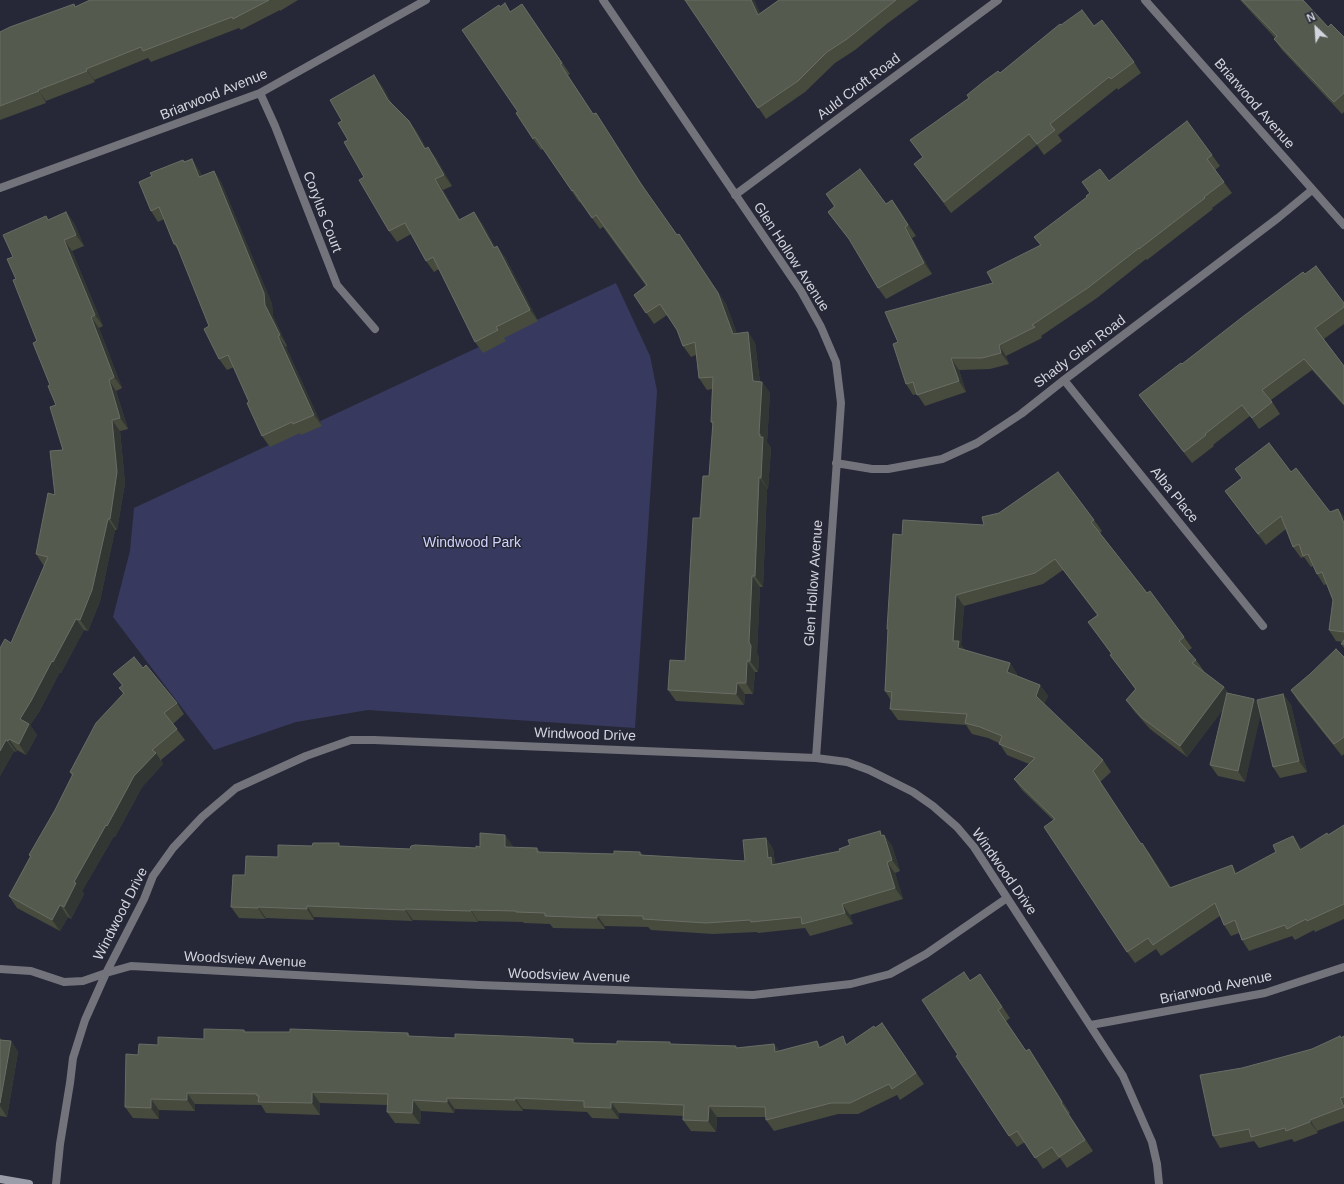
<!DOCTYPE html>
<style>
body{margin:0}
#map{position:relative;width:1344px;height:1184px;overflow:hidden;background:#272837;font-family:Helvetica,sans-serif}
canvas{display:block}
.north{position:absolute;left:1296px;top:8px;width:40px;height:40px;-webkit-text-stroke:3px #272837;paint-order:stroke;rotate:335deg;font-size:11px;font-weight:700;line-height:16px;text-align:center;color:#d3d5de}
.north::after{content:'';display:block;margin:auto;width:14px;height:18px;background:#d3d5de;clip-path:polygon(50% 0,100% 100%,50% 72%,0 100%)}
</style>
<div id="map">
<canvas width="1344" height="1184"></canvas>
<div class="north">N</div>
</div>
<script>
const ctx = document.querySelector('canvas').getContext('2d');
ctx.lineJoin = 'round';
function fill(path, color) { ctx.fillStyle = color; ctx.fill(path, 'evenodd'); }
const toPath = rows => new Path2D(rows.map(r => 'M' + r).join(''));
function trace(path, color, width, dash) { ctx.strokeStyle = color; ctx.lineWidth = width; ctx.lineCap = dash ? 'butt' : 'round'; ctx.setLineDash(dash || []); ctx.stroke(path); }
function write(font, color, halo, rows, align = 'center') {
  ctx.font = font + ' Helvetica,sans-serif'; ctx.lineWidth = 3; ctx.setLineDash([]); ctx.textBaseline = 'middle'; ctx.strokeStyle = halo; ctx.fillStyle = color; for (const [text, x, y, turn = 0] of rows) {
    ctx.save(); ctx.translate(x, y); ctx.rotate((+turn || 0) * Math.PI / 180); ctx.textAlign = isNaN(turn) ? turn : align; if (halo) ctx.strokeText(text, 0, 0); ctx.fillText(text, 0, 0); ctx.restore();
  }
}
fill(toPath([
 [616,283,650,356,657,391,635,728,368,710,296,722,214,750,113,617,130,551,134,508]
]), '#373a5e');
trace(toPath([
 [603,0,801,291,821,327,836,362,841,403,816,758],
 [1145,0,1344,225],
 [260,93,275,126,337,285,375,329],
 [0,188,260,93,426,0],
 [735,195,998,0],
 [1064,380,1263,626],
 [836,463,872,469,888,469,942,459,977,443,1021,414,1064,380,1278,218,1312,190],
 [0,969,31,971,64,982,83,981,106,973,131,966,479,985,753,995,851,984,890,974,926,954,1007,898],
 [1091,1025,1265,993,1344,967],
 [56,1184,60,1144,70,1083,73,1058,85,1020,106,973,144,899,153,876,173,848,202,817,236,788,306,756,351,740,374,740,816,758,847,762,869,770,913,792,933,806,957,827,974,847,1123,1076,1152,1142,1157,1164,1159,1184]
]), '#72737b', 8);
trace(toPath([
 [0,1179,29,1184]
]), '#9b9da9', 8);
fill(toPath([
 [90,0,298,0,280,11,280,10,241,30,239,28,151,62,148,58,94,80,95,82,46,101,46,103,0,120,0,32,74,4,75,7],
 [685,0,754,0,760,13,779,0,919,0,888,23,855,50,835,63,805,92,766,119],
 [1240,0,1303,0,1328,27,1344,37,1344,112,1342,114,1282,50,1274,39,1275,38],
 [522,4,570,74,568,75,593,114,603,124,649,195,677,235,679,234,726,304,737,334,748,332,755,343,760,382,762,382,770,393,767,442,771,448,768,489,767,488,763,587,760,587,757,653,759,657,758,672,755,672,753,694,745,694,744,705,676,701,668,690,685,661,700,518,709,476,713,425,711,422,712,389,707,390,699,378,696,355,691,357,683,346,677,330,667,315,654,324,634,295,646,286,603,227,600,229,580,202,579,202,543,149,541,150,533,139,518,112,500,7,510,12],
 [1061,25,1094,26,1134,62,1141,73,1118,90,1117,88,1058,135,1062,141,1044,155,1037,145,951,213,914,164,923,158,910,140,969,98,1000,73],
 [382,86,392,104,409,121,417,132,426,148,436,158,452,186,443,190,460,220,482,223,495,247,505,257,538,321,504,338,506,341,483,353,475,342,439,269,434,272,426,261,411,234,397,242,389,231,364,177,342,121],
 [1212,155,1220,166,1215,170,1232,193,1212,208,1213,209,1147,260,1146,259,1097,298,1041,336,1042,338,1006,356,1009,364,990,369,959,370,966,392,925,406,917,394,913,395,906,384,898,342,993,283,1040,245,1034,237,1109,181],
 [183,160,185,162,199,170,202,176,214,171,221,182,272,304,273,316,287,346,286,347,322,426,301,435,300,433,270,447,262,436,249,402,234,367,227,370,219,359,209,326,179,251,174,244,164,219,158,222,151,211,152,176],
 [826,194,886,204,892,200,900,211,916,236,912,238,932,274,886,299,878,288,852,243,836,223,828,212,834,207],
 [66,212,74,223,84,246,72,251,103,326,99,328,122,388,116,391,128,429,120,431,125,483,117,530,115,530,100,601,88,631,84,630,61,673,60,672,39,712,30,725,37,735,26,755,17,750,16,752,14,751,0,776,11,643,44,566,36,554,55,495,63,450,56,405,37,341,13,257,49,220],
 [1305,274,1344,303,1344,324,1324,339,1344,366,1344,406,1312,370,1271,400,1280,414,1259,429,1250,416,1213,445,1214,446,1192,463,1147,406,1139,395,1182,364],
 [1235,469,1291,472,1330,512,1338,509,1344,517,1344,648,1341,644,1342,642,1336,641,1329,630,1333,600,1327,584,1324,585,1317,574,1313,566,1311,567,1304,557,1301,558,1293,547,1286,529,1266,545,1233,502,1225,491,1242,479],
 [1094,520,1102,531,1100,533,1147,593,1184,637,1192,648,1188,651,1196,660,1204,671,1203,672,1224,687,1228,693,1254,699,1258,705,1283,694,1291,705,1307,772,1280,778,1273,767,1260,715,1245,782,1218,776,1210,765,1223,709,1187,757,1150,729,1134,711,1126,700,1135,689,1110,655,1111,654,1088,622,1097,615,1063,570,1043,584,964,606,961,645,965,650,1010,663,1017,674,1017,676,1040,685,1048,696,1044,704,1103,760,1111,772,1100,782,1141,844,1150,854,1171,887,1232,865,1237,873,1301,847,1302,849,1329,835,1344,825,1344,919,1315,932,1314,930,1295,940,1292,936,1249,951,1242,940,1239,933,1231,936,1224,925,1220,916,1161,956,1156,949,1135,963,1127,952,1053,820,1022,790,1014,779,1029,764,1007,755,999,743,988,738,972,734,966,725,898,720,890,709,891,700,885,691,888,630,887,629,902,535,984,525],
 [1344,657,1344,754,1342,756,1298,701,1291,690],
 [143,668,177,703,184,714,173,724,185,740,161,760,163,764,142,787,115,837,114,836,82,891,84,894,71,919,68,917,60,931,17,908,9,896,30,856,29,855,55,810,72,776,70,772,123,694,119,688,122,686,113,674],
 [880,831,883,835,884,835,892,846,900,871,895,873,903,899,850,915,853,924,810,936,805,928,758,933,757,932,713,934,651,930,648,927,605,926,605,929,553,928,550,924,524,923,523,922,478,921,478,922,413,920,412,921,314,917,314,920,266,918,265,919,239,918,231,907,245,875,278,857,312,846,341,846,410,849,476,848,480,847,513,846,513,848,537,848,540,852,614,854,640,852,643,855,745,861,766,838,773,849,775,863,776,864,840,851,850,845],
 [980,974,1010,1018,1006,1021,1026,1051,1029,1049,1036,1060,1070,1113,1069,1114,1093,1151,1067,1168,1060,1158,1043,1169,1025,1142,1017,1147,1009,1136,958,1055,970,980],
 [882,1023,924,1084,900,1100,897,1095,858,1114,838,1114,774,1131,766,1120,766,1117,717,1117,716,1132,691,1131,683,1120,683,1116,619,1113,619,1119,592,1118,587,1112,523,1109,523,1111,455,1109,454,1113,421,1111,420,1124,395,1123,387,1112,388,1105,320,1103,320,1115,266,1113,261,1105,195,1104,195,1111,159,1110,159,1119,133,1118,125,1107,138,1055,158,1045,204,1039,244,1030,246,1032,408,1033,410,1037,617,1044,672,1044,738,1048,774,1044,779,1051,817,1041,821,1047,848,1044,876,1028],
 [1344,1036,1344,1121,1317,1131,1318,1133,1294,1142,1292,1139,1259,1148,1254,1141,1220,1148,1213,1136,1242,1068,1312,1049],
 [0,1038,1,1040,11,1041,18,1052,7,1117,0,1116]
]), '#464b3d');
fill(toPath([
 [751,0,754,0,766,26,758,15],
 [560,64,568,75,600,125,593,114],
 [86,69,94,80,95,82,87,71],
 [374,75,382,86,396,111,388,100],
 [38,90,46,101,46,103,39,91],
 [596,113,603,124,649,195,641,184],
 [409,121,417,132,433,160,425,149],
 [428,147,436,158,452,186,444,175],
 [192,159,199,170,207,188,199,177],
 [214,171,221,182,272,304,273,316,287,346,280,335,265,305],
 [435,179,443,190,466,231,459,220],
 [892,200,900,211,916,236,908,225],
 [66,212,74,223,84,246,76,235],
 [474,212,482,223,502,259,494,248],
 [905,227,912,238,932,274,924,263],
 [679,234,726,304,741,345,733,334],
 [64,240,72,251,103,326,95,315],
 [497,246,505,257,538,321,530,310],
 [91,317,99,328,122,388,114,377],
 [748,332,755,343,761,392,753,381],
 [278,336,286,347,322,426,314,415],
 [999,345,1006,356,1009,364,1001,353],
 [951,358,959,370,966,392,959,381],
 [109,380,116,391,128,429,120,418],
 [762,382,770,393,767,442,771,448,768,489,761,478,759,434],
 [112,420,120,431,125,483,117,530,110,519],
 [759,477,767,488,763,587,755,576],
 [1338,509,1344,517,1344,523],
 [108,519,115,530,100,601,88,631,80,620],
 [752,576,760,587,757,653,759,657,758,672,750,661,749,642],
 [956,595,964,606,961,645,967,652,966,659,953,641],
 [76,619,84,630,61,673,53,662],
 [52,661,60,672,39,712,30,725,37,735,26,755,19,744,20,719],
 [747,661,755,672,753,694,746,683],
 [1010,663,1017,674,1014,683,1007,672],
 [737,683,745,694,744,705,736,694],
 [1040,685,1048,696,1043,707,1036,696],
 [1224,687,1232,698,1187,757,1180,746],
 [1283,694,1291,705,1307,772,1299,761],
 [1254,699,1262,710,1245,782,1238,771],
 [9,739,17,750,16,752,8,741],
 [6,740,14,751,0,776,0,751],
 [156,753,163,764,142,787,115,837,107,826,134,776],
 [106,825,114,836,82,891,84,894,71,919,64,907,74,882],
 [880,831,886,839,884,835,892,846,900,871,892,860,881,836],
 [505,835,513,846,512,858,505,847],
 [1293,836,1301,847,1308,861,1300,850],
 [766,838,773,849,775,863,779,868,772,865,768,858],
 [1142,843,1150,854,1178,899,1170,888],
 [887,862,895,873,903,899,895,888],
 [1232,865,1239,876,1235,874],
 [842,904,850,915,853,924,845,913],
 [60,905,68,917,60,931,52,920],
 [307,906,314,917,314,920,307,909],
 [258,907,266,918,265,919,258,908],
 [405,909,413,920,412,921,405,910],
 [471,910,478,921,478,922,471,911],
 [597,915,605,926,605,929,597,918],
 [11,1041,18,1052,7,1117,0,1106,0,1103],
 [817,1041,825,1052,819,1048],
 [774,1044,782,1055,775,1052],
 [1029,1049,1036,1060,1070,1113,1062,1102],
 [312,1092,320,1103,320,1115,312,1103],
 [187,1093,195,1104,195,1111,187,1100],
 [447,1098,455,1109,454,1113,447,1102],
 [515,1098,523,1109,523,1111,515,1100],
 [1340,1098,1344,1104,1344,1107],
 [151,1099,159,1110,159,1119,151,1108],
 [413,1100,421,1111,420,1124,412,1113],
 [611,1102,619,1113,619,1119,611,1108],
 [709,1106,717,1117,716,1132,708,1121],
 [1310,1120,1317,1131,1318,1133,1310,1122]
]), '#333733');
const building = toPath([
 [90,0,269,0,233,19,232,17,143,51,141,47,86,69,87,71,38,90,39,91,0,106,0,32,10,27,74,4,75,7,90,0],
 [685,0,751,0,758,15,779,0,896,0,847,39,827,52,798,81,758,108,685,0],
 [1242,0,1303,0,1328,27,1331,24,1344,37,1344,93,1334,102,1274,39,1277,36,1242,0],
 [505,3,510,12,522,4,562,63,560,64,593,114,596,113,641,184,677,235,679,234,718,293,733,334,748,332,753,381,762,382,759,434,760,434,760,437,763,437,761,478,759,477,755,576,752,576,749,642,751,646,750,661,747,661,746,683,737,683,736,694,668,690,670,660,685,661,693,518,700,518,703,476,709,476,713,422,711,422,713,377,699,378,695,342,683,346,677,330,660,304,646,313,634,295,647,285,596,215,592,218,573,190,572,191,535,137,533,139,516,113,518,112,462,30,499,5,500,7,505,3],
 [1082,10,1094,26,1102,20,1134,62,1111,79,1109,77,1050,124,1055,130,1037,144,1029,134,944,202,914,164,923,157,910,140,969,98,967,95,983,82,998,71,1000,73,1060,24,1061,25,1082,10],
 [374,75,388,100,409,121,425,149,428,147,444,175,435,179,459,220,474,212,494,248,497,246,530,310,496,327,498,330,475,342,433,257,426,261,405,223,389,231,359,180,364,177,344,142,348,140,338,123,342,121,330,100,374,75],
 [1187,121,1212,155,1207,159,1224,182,1204,197,1205,198,1139,249,1139,248,1089,287,1032,325,1035,327,999,345,1001,353,982,358,951,358,959,381,917,395,913,382,906,384,893,344,898,342,885,312,993,283,987,272,1041,245,1034,237,1087,197,1086,196,1090,193,1082,182,1100,169,1109,181,1187,121],
 [192,159,199,177,214,171,264,293,265,305,280,335,278,336,314,415,293,424,292,422,262,436,247,403,249,402,228,355,219,359,204,329,209,326,176,244,174,244,159,207,151,211,139,182,152,176,150,173,183,160,184,162,192,159],
 [860,169,886,204,892,200,908,225,905,227,924,263,878,288,849,239,828,212,835,206,826,194,860,169],
 [66,212,76,235,64,240,95,315,91,317,114,377,109,380,120,418,112,420,117,472,110,519,108,519,92,590,80,620,76,619,53,662,52,661,31,701,20,719,29,724,19,744,9,739,8,741,6,740,0,751,0,648,5,639,11,643,48,557,36,554,48,493,55,495,50,451,63,450,50,407,56,405,48,386,50,385,33,343,37,341,13,280,16,279,7,259,13,257,3,235,46,216,48,220,66,212],
 [1316,266,1344,303,1344,307,1315,328,1344,366,1344,404,1304,359,1262,390,1272,402,1252,418,1242,405,1205,434,1206,435,1184,452,1139,395,1181,363,1182,364,1245,315,1303,272,1305,274,1316,266],
 [1269,443,1291,472,1296,468,1330,512,1338,509,1344,523,1344,632,1329,630,1333,600,1322,572,1317,574,1308,554,1303,556,1299,544,1293,547,1281,516,1258,534,1225,491,1242,478,1235,469,1269,443],
 [1058,472,1094,520,1091,522,1147,593,1150,591,1184,637,1179,641,1196,660,1192,663,1224,687,1180,746,1142,718,1126,700,1136,689,1110,655,1112,654,1088,622,1098,615,1055,559,1035,573,956,595,953,641,959,641,958,648,1010,663,1007,672,1040,685,1036,696,1103,760,1093,771,1141,844,1142,843,1170,888,1232,865,1235,874,1276,852,1273,845,1293,836,1300,850,1327,833,1328,835,1344,825,1344,904,1307,921,1306,919,1287,929,1285,925,1242,940,1235,920,1224,925,1215,903,1153,945,1148,938,1127,952,1044,827,1055,819,1014,779,1035,758,999,744,1002,736,980,727,965,723,967,714,890,709,892,692,885,691,888,629,887,629,893,534,902,535,903,520,984,525,982,517,999,513,1058,472],
 [1344,640,1344,644,1341,644,1344,640],
 [1336,649,1344,657,1344,737,1334,744,1291,690,1310,674,1336,649],
 [134,657,143,668,146,665,177,703,164,713,177,729,152,750,156,753,134,776,107,826,106,825,74,882,76,883,64,907,60,905,52,920,9,896,31,856,29,855,55,810,73,774,70,772,96,723,124,693,119,688,123,685,113,674,134,657],
 [1227,693,1254,699,1238,771,1210,765,1227,693],
 [1283,694,1299,761,1273,767,1257,700,1283,694],
 [880,831,881,836,884,835,892,860,887,862,895,888,842,904,845,913,802,924,801,917,751,922,750,920,706,923,643,919,643,916,597,915,597,918,545,916,545,913,516,912,516,911,471,910,471,911,405,909,405,910,307,906,307,909,258,907,258,908,231,907,233,875,245,875,246,856,278,857,278,845,312,846,313,843,339,843,339,846,410,849,411,846,415,845,476,848,476,846,480,847,480,833,505,835,505,847,537,848,537,852,614,854,614,851,640,852,640,855,745,861,743,840,766,838,768,858,771,857,772,865,840,851,839,849,850,845,848,840,880,831],
 [964,972,970,981,980,974,1002,1007,998,1010,1026,1051,1029,1049,1062,1102,1061,1103,1085,1140,1059,1157,1052,1147,1035,1158,1017,1131,1009,1136,956,1056,958,1055,922,1000,964,972],
 [882,1023,916,1073,892,1089,889,1084,850,1103,831,1103,766,1120,765,1107,709,1106,708,1121,683,1120,684,1105,611,1102,611,1108,584,1107,584,1101,515,1098,515,1100,447,1098,447,1102,413,1100,412,1113,387,1112,388,1094,312,1092,312,1103,258,1102,259,1096,257,1096,257,1094,187,1093,187,1100,151,1099,151,1108,125,1107,126,1054,138,1055,139,1044,158,1045,158,1037,204,1039,204,1029,244,1030,244,1032,290,1032,290,1029,408,1033,408,1036,455,1038,455,1034,532,1037,573,1039,573,1043,617,1044,617,1041,670,1042,670,1044,736,1046,736,1048,774,1044,775,1052,817,1041,819,1048,843,1036,846,1045,874,1026,875,1028,882,1023],
 [1340,1036,1341,1038,1344,1036,1344,1097,1340,1098,1344,1107,1310,1120,1310,1122,1286,1131,1285,1128,1251,1137,1249,1129,1213,1136,1200,1075,1242,1068,1312,1049,1340,1036],
 [0,1040,11,1041,0,1103,0,1040]
]);
fill(building, '#555a4e');
trace(building, '#696d65', 1);
write('14px', '#d3d5de', '#272837', [
 ["Auld Croft Road",859,87,-37],
 ["Briarwood Avenue",214,95,-22],
 ["Briarwood Avenue",1254,104,49],
 ["Corylus Court",322,212,69],
 ["Glen Hollow Avenue",791,257,57],
 ["Shady Glen Road",1080,352,-37],
 ["Alba Place",1174,495,51],
 ["Glen Hollow Avenue",814,583,-86],
 ["Windwood Drive",585,735,2],
 ["Windwood Drive",1004,872,55],
 ["Windwood Drive",121,914,-63],
 ["Woodsview Avenue",245,960,3],
 ["Woodsview Avenue",569,976,2],
 ["Briarwood Avenue",1216,988,-12]
]);
write('14px', '#d0d4fd', '#272837', [
 ["Windwood Park",472,543]
]);
</script>
